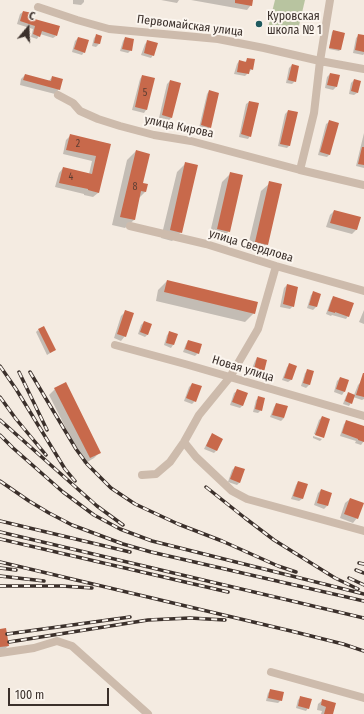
<!DOCTYPE html>
<meta charset="utf-8">
<style>
body{margin:0}
#map{position:relative;width:364px;height:714px;overflow:hidden;background:#f4ebe1;font-family:"Fira Sans Condensed",sans-serif}
canvas{display:block}
.north{position:absolute;left:8px;top:8px;width:40px;height:40px;-webkit-text-stroke:3px #fbf5ee;paint-order:stroke;rotate:19deg;font-size:11px;font-weight:700;line-height:16px;text-align:center;color:#3b302b}
.north::after{content:'';display:block;margin:auto;width:14px;height:18px;background:#3b302b;clip-path:polygon(50% 0,100% 100%,50% 72%,0 100%)}
.scale{position:absolute;left:8px;top:688px;width:101px;height:18px;box-sizing:border-box;border:2px solid #3b302b;border-top:0;padding-left:5px;font-size:12px;line-height:14px;white-space:nowrap;color:#3b302b;-webkit-text-stroke:3px #fbf5ee;paint-order:stroke}
</style>
<div id="map">
<canvas width="364" height="714"></canvas>
<div class="north">С</div>
<div class="scale">100 m</div>
</div>
<script>
const ctx = document.querySelector('canvas').getContext('2d');
ctx.lineJoin = 'round';
function fill(path, color) { ctx.fillStyle = color; ctx.fill(path, 'evenodd'); }
const toPath = rows => new Path2D(rows.map(r => 'M' + r).join(''));
function trace(path, color, width, dash) { ctx.strokeStyle = color; ctx.lineWidth = width; ctx.lineCap = dash ? 'butt' : 'round'; ctx.setLineDash(dash || []); ctx.stroke(path); }
function write(font, color, halo, rows, align = 'center') {
  ctx.font = font + ' "Fira Sans Condensed",sans-serif'; ctx.lineWidth = 4; ctx.setLineDash([]); ctx.textBaseline = 'middle'; ctx.strokeStyle = halo; ctx.fillStyle = color; for (const [text, x, y, turn = 0] of rows) {
    ctx.save(); ctx.translate(x, y); ctx.rotate((+turn || 0) * Math.PI / 180); ctx.textAlign = isNaN(turn) ? turn : align; if (halo) ctx.strokeText(text, 0, 0); ctx.fillText(text, 0, 0); ctx.restore();
  }
}
fill(toPath([
 [275,0,305,0,297,34,268,28]
]), '#b8c4a0');
fill(toPath([
 [73,0,84,0,84,2,81,5,73,4],
 [161,0,179,0,177,3],
 [191,0,252,0,251,5,247,10],
 [23,12,30,18,56,36,53,38,40,34,37,39,31,37,33,29,17,24,20,14],
 [333,31,344,33,340,50,339,51,329,49,332,32],
 [97,35,101,36,99,44,96,47,92,46,94,38],
 [359,35,364,36,364,54,363,55,353,53,356,38],
 [78,38,84,52,82,55,72,52,75,41],
 [125,38,131,50,128,53,120,51,123,41],
 [148,41,153,55,151,58,141,55,145,44],
 [248,59,252,69,245,76,234,74,237,64,239,61,245,62],
 [292,65,295,81,292,84,286,83,289,68],
 [330,74,336,87,333,90,325,88,327,77],
 [25,75,49,81,52,77,59,89,55,94,20,85,21,79],
 [142,76,146,110,144,113,132,110,140,79],
 [354,80,357,93,354,95,349,94,351,83],
 [170,81,172,117,169,120,159,118,167,84],
 [209,91,210,127,207,130,199,128,207,94],
 [249,102,250,136,248,139,239,137,246,104],
 [288,111,289,146,287,148,278,146,285,114],
 [329,122,329,155,327,157,318,155,326,124],
 [364,133,364,168,356,166],
 [70,136,110,144,98,193,93,197,84,195,84,194,55,187,59,173,63,168,89,174,92,161,63,154,66,140],
 [136,151,142,184,147,185,145,192,139,198,134,220,125,228,112,225,127,160],
 [186,163,181,232,172,241,161,238,177,172],
 [231,173,229,231,221,240,209,237,222,182],
 [270,183,267,244,258,253,247,250,261,191],
 [334,211,360,218,356,230,352,234,326,227,330,215],
 [167,281,254,313,245,322,156,301,158,290],
 [287,285,293,306,290,309,280,307,284,288],
 [314,292,320,294,316,307,313,310,307,308,311,295],
 [334,297,348,316,346,319,332,315,331,316,326,314,331,300],
 [364,310,364,324,359,322],
 [126,311,125,336,121,341,114,338,121,316],
 [144,322,148,334,145,337,138,334,141,325],
 [38,330,55,349,52,352,47,355,36,332],
 [170,332,173,345,171,348,164,345,167,335],
 [188,341,198,353,195,356,183,352,186,344],
 [257,358,263,371,260,374,251,371,255,361],
 [290,364,291,380,288,382,282,380,287,367],
 [308,370,313,372,309,385,306,388,301,386,305,373],
 [340,378,348,381,344,392,342,395,334,392,337,381],
 [360,383,364,384,364,399,362,400,353,397,351,403,349,406,343,404,346,396,349,393,354,395,358,385],
 [192,384,195,401,192,404,184,401,189,387],
 [55,389,100,452,94,458,84,464,49,395],
 [237,391,243,405,240,408,230,405,234,393],
 [259,398,261,410,258,413,253,412,256,400],
 [276,404,284,418,281,421,270,417,274,407],
 [322,417,329,420,323,438,323,437,314,434,319,420],
 [347,421,364,427,364,441,361,445,355,443,356,441,340,436,344,424],
 [212,435,216,451,214,453,204,449,210,437],
 [313,436,322,439,320,441,313,438],
 [235,467,240,482,237,485,228,482,232,470],
 [298,482,302,499,299,501,291,499,296,485],
 [321,490,327,506,324,509,314,505,318,493],
 [350,499,357,518,353,523,340,518,345,503],
 [0,630,8,646,2,652,0,652],
 [271,690,281,700,278,703,266,701,268,693],
 [301,697,308,708,306,711,296,708,298,700],
 [323,700,332,714,321,714,322,711,317,710,318,704]
]), '#0003');
fill(toPath([
 [235,0,253,0,252,6,235,3],
 [23,11,32,13,31,18,60,26,57,36,42,31,40,37,33,34,35,26,20,21],
 [333,30,345,33,341,50,329,48],
 [96,34,102,36,100,44,94,43],
 [358,34,364,35,364,52,355,50],
 [78,37,89,40,85,53,74,49],
 [125,37,134,39,132,51,122,49],
 [147,40,158,43,154,56,144,53],
 [247,58,255,59,253,70,250,69,249,74,237,72,239,60,246,62],
 [292,64,299,66,296,82,288,80],
 [330,73,340,75,337,87,327,85],
 [25,74,51,81,52,76,63,79,60,90,23,80],
 [142,75,155,78,147,110,135,107],
 [354,79,361,81,358,93,351,91],
 [170,80,181,83,172,118,162,115],
 [209,90,219,93,211,128,201,125],
 [249,101,259,103,251,137,241,134],
 [288,110,298,112,290,146,280,144],
 [329,120,339,123,330,155,320,152],
 [70,134,111,144,99,193,88,190,88,189,59,183,63,167,92,174,96,156,66,150],
 [362,147,364,147,364,165,358,164],
 [136,150,150,154,143,183,148,184,146,192,141,191,135,220,120,217],
 [185,162,198,165,182,233,170,230],
 [230,172,243,175,230,232,217,229],
 [269,181,282,184,268,245,255,242],
 [334,210,361,217,357,230,330,223],
 [167,280,258,302,255,314,164,292],
 [287,284,298,287,294,307,283,304],
 [313,291,321,294,317,307,309,305],
 [333,296,354,303,349,317,335,312,335,313,328,311],
 [125,310,134,313,126,337,117,334],
 [144,321,152,324,148,335,140,332],
 [44,326,56,350,50,353,38,329],
 [169,331,178,334,174,345,166,343],
 [188,340,202,344,199,354,185,349],
 [257,357,267,360,264,372,254,369],
 [289,363,297,366,292,380,284,378],
 [307,369,314,371,310,385,303,383],
 [363,373,364,373,364,397,356,395],
 [340,377,349,380,345,392,336,389],
 [66,382,101,453,90,458,54,388],
 [192,383,202,386,196,402,186,398],
 [237,389,248,393,243,406,232,402],
 [348,392,355,395,352,404,345,401],
 [258,396,265,398,262,411,255,409],
 [276,403,288,406,284,418,272,415],
 [322,416,330,419,324,438,315,435],
 [346,420,364,426,364,442,358,440,358,439,342,433],
 [212,433,223,439,217,451,206,446],
 [235,466,245,469,240,483,230,479],
 [298,481,308,484,303,499,293,496],
 [321,489,332,493,328,506,317,503],
 [350,498,364,503,358,519,344,514],
 [6,628,9,646,0,647,0,629],
 [270,689,284,692,282,701,268,698],
 [300,696,312,699,309,709,298,706],
 [322,699,336,703,333,714,324,714,326,707,321,705]
]), '#c8694b');
trace(toPath([
 [38,7,77,20,109,29,218,39,264,48,320,61,364,69],
 [58,95,73,103,80,111,98,119,120,126,154,135,191,141,300,170,364,185],
 [300,170,314,113,320,61,330,0],
 [130,226,206,244,276,266,364,291],
 [115,345,185,364,364,416],
 [184,442,196,457,232,491,247,499,364,531],
 [142,475,156,474,170,462,184,442,199,415,230,377,258,329,276,266],
 [0,653,34,648,57,641,72,646,148,714],
 [271,672,364,698]
]), '#cdbbac', 8);
const rail = toPath([
 [0,366,16,389,65,469,75,481],
 [19,372,47,430],
 [30,372,76,449,87,464,111,488,135,504,178,524,222,541,278,566,296,572],
 [0,397,16,419,46,455],
 [0,420,97,506,123,525],
 [0,435,13,448,63,492,94,515,120,529,152,541,364,594],
 [0,481,29,501,49,513,72,525,123,544,151,552,364,601],
 [206,487,245,518,274,540,335,578,358,589],
 [0,521,130,552],
 [0,532,364,618],
 [0,539,228,592],
 [0,562,291,631,343,644,364,651],
 [359,563,364,564],
 [0,568,16,570],
 [356,570,364,573],
 [0,576,44,581],
 [349,578,364,585],
 [0,586,62,586,92,588],
 [7,634,130,617],
 [9,642,148,620,190,618,225,620]
]);
trace(rail, '#3b302b', 3.5);
trace(rail, '#fbf5ee', 2, [6]);
for (const [x, y, r, color] of [
 [259,24,4,"#1f5a5e"]
]) { const dot = new Path2D(); dot.arc(x, y, r, 0, 2 * Math.PI); ctx.fillStyle = color; ctx.fill(dot); trace(dot, '#fbf5ee', 1.5); }
write('10px', '#5e3e33', null, [
 ["5",145,93],
 ["2",78,144],
 ["4",71,177],
 ["8",135,187]
]);
write('12px', '#3b302b', '#fbf5ee', [
 ["Куровская",267,17],
 ["школа № 1",267,31]
], 'left');
write('12px', '#3b302b', '#fbf5ee', [
 ["Первомайская улица",190,26,7],
 ["улица Кирова",179,127,12],
 ["улица Свердлова",251,246,17],
 ["Новая улица",243,369,17]
]);
</script>
